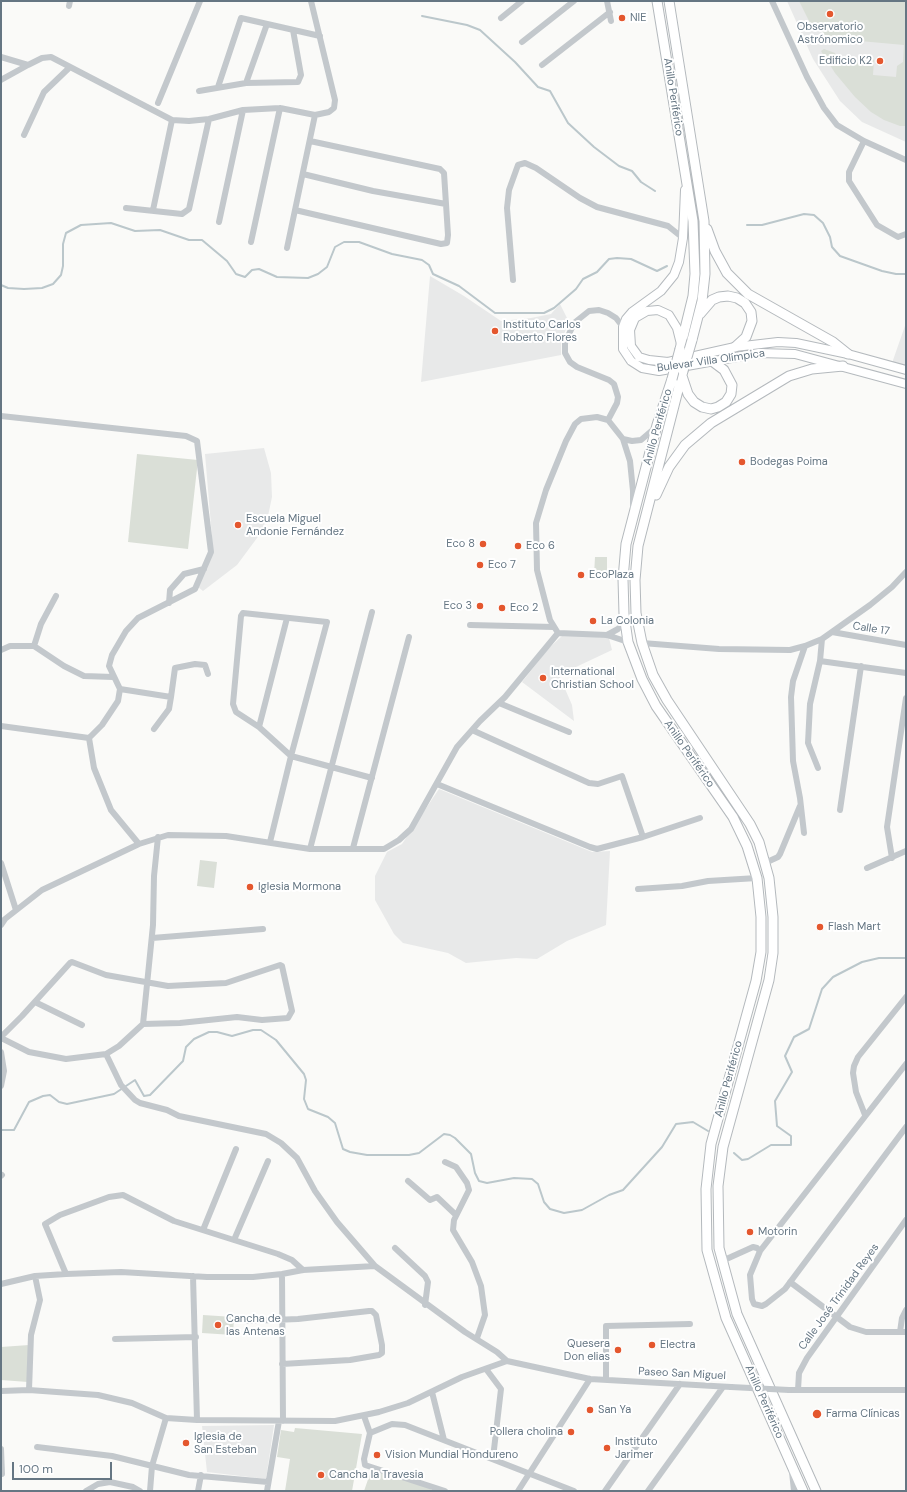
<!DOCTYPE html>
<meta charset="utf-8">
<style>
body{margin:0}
#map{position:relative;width:907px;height:1492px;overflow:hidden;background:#fafaf8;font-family:"DM Sans",sans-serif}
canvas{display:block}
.frame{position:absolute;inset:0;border:2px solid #657683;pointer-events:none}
.scale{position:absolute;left:12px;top:1462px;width:100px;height:18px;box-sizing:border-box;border:2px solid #657683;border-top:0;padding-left:5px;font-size:12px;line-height:14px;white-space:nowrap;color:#657683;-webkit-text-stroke:3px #fff;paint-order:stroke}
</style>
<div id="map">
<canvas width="907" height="1492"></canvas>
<div class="frame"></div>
<div class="scale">100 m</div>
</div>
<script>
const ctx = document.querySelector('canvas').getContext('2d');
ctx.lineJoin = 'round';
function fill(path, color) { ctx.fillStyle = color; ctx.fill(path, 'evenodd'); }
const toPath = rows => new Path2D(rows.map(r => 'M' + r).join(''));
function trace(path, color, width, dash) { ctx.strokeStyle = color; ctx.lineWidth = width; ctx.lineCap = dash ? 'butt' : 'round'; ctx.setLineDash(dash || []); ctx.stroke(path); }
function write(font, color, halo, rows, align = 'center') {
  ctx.font = font + ' "DM Sans",sans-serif'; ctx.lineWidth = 4; ctx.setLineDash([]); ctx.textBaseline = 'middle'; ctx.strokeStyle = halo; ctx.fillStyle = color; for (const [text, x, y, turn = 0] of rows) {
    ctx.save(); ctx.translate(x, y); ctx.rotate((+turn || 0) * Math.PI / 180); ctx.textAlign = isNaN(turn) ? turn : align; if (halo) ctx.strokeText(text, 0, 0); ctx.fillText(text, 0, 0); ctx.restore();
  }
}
fill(toPath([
 [787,1,906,1,906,142,862,122,840,101,813,59],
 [430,276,464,296,501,321,531,318,551,314,560,304,569,322,561,341,561,355,421,382],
 [906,323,906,367,892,363],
 [264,448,271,473,272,497,268,516,260,534,237,565,203,591,198,587,212,553,212,537,205,454],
 [573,635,609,638,612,650,559,675,572,705,574,721,522,682,548,649,562,636],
 [439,789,592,852,610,851,606,925,567,941,537,959,516,958,466,963,448,953,403,943,394,934,375,900,375,876,387,852,402,844],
 [274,1425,266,1479,207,1472,202,1426]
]), '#e8e9e9');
fill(toPath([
 [799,1,906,1,906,126,900,126,884,120,871,112,855,97,835,73,821,51,824,49,835,53,836,57,874,60,873,75,896,77,897,66,903,62,904,45,838,39,837,42,829,41,819,28,814,31],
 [137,454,198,460,188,549,128,542],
 [595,557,607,557,607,573,600,579,594,575],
 [200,860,217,862,214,888,197,886],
 [203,1315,234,1317,233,1335,202,1333],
 [29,1345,28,1382,1,1380,1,1347],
 [295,1428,362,1434,352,1491,285,1491,290,1459,277,1457,281,1430,294,1432],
 [372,1468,432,1487,430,1491,364,1491]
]), '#dadfd7');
trace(toPath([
 [422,16,467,25,480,30,515,62,538,87,550,91,568,123,594,147,619,166,632,171,641,182,655,191],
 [747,225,762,225,804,214,814,215,823,223,830,237,832,247,840,256,882,271,896,274,906,274],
 [1,285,8,288,24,289,42,288,53,284,61,275,63,266,63,244,66,233,81,225,111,223,135,231,160,230,189,240,202,240,227,261,236,274,245,277,252,270,259,269,277,277,308,278,318,274,327,267,335,247,344,242,359,242,392,254,422,260,429,265,433,274,459,286,495,313,544,313,554,308,576,289,583,279,597,272,609,259,617,258,631,259,657,271,667,266],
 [1,1130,14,1130,29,1102,43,1096,50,1095,59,1102,67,1104,114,1094,135,1080,144,1096,150,1095,183,1061,186,1047,194,1039,209,1032,217,1032,232,1036,253,1030,261,1030,276,1040,304,1074,306,1080,304,1099,308,1109,328,1117,335,1123,343,1149,350,1152,367,1155,409,1155,419,1153,444,1134,450,1135,455,1138,471,1154,475,1173,479,1181,487,1183,514,1178,532,1179,538,1184,544,1202,550,1209,564,1213,582,1210,609,1195,623,1190,662,1147,676,1124,693,1122,708,1131],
 [734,1153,742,1160,748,1159,771,1145,791,1145,791,1136,777,1126,775,1101,792,1072,785,1056,794,1037,809,1029,822,989,833,977,862,962,879,958,906,958]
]), '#bbc7cb', 2);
const major = toPath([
 [685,190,683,238,679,262,674,275,661,291,632,312,626,319,623,327,623,349,631,361,642,368,659,371,759,353,795,354,906,384],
 [681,344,677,328,669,315,658,310,647,311,635,318,630,330,631,346,639,357,649,360,668,362,735,347,778,342,796,343,848,354,906,370]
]);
const highway = toPath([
 [657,1,693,221,695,274,693,296,680,349],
 [669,1,704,221,705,274,702,301,692,340],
 [707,229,715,251,727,273,748,294,833,342,848,354],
 [700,314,712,300,719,297,728,296,737,298,745,303,751,312,752,321,746,337,735,347],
 [683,371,638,546,635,580,636,613,642,643,653,675,667,700,750,824,759,842,769,878,773,917,773,953,769,980,723,1147,718,1186,719,1248,737,1314,816,1491],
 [682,376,688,394,694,402,702,407,711,409,718,407,726,402,731,394,732,385,724,370,712,361],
 [672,379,657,425,626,544,623,579,624,614,628,642,642,679,656,706,733,817,747,846,757,878,761,917,761,952,756,981,711,1144,706,1189,707,1250,726,1318,803,1491],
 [656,495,669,467,685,445,711,423,789,376,812,369,843,366]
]);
trace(major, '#b5babe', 10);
trace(highway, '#b4b9bd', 11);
trace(toPath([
 [607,1,611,21],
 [772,1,807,77,824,108,837,125,864,141,906,160],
 [69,6,70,1],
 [501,18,522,1],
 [522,42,574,1],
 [1,57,28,65],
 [542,65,610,12],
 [1,80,28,65,42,58,51,57,172,120,189,121,209,119,243,110,280,108,315,115,329,112,334,108,335,100,311,1],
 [246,83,267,24],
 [218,87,241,18,320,36],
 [199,91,246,83,298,82,301,75,293,30],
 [158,103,200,1],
 [24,135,44,92,69,68],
 [864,141,849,172,849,181,877,225,898,237,906,234],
 [303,174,373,191,446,204],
 [126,208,182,214,189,209,209,119],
 [153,210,172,120],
 [295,210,441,244,447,243,448,235,444,173,440,169,310,141],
 [219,222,243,110],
 [251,242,280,108],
 [287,248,315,115],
 [513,280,507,208,509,190,518,165,525,163,536,168,580,198,597,207,668,226,683,238],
 [1,416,186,436,197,441,211,552,195,589,138,618,126,631,112,655,109,666,120,689,118,701,102,725,89,738,94,768,111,810,139,844],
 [608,420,617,403,618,397,614,384,609,380,577,367,570,362,565,353,565,343,574,323,589,311,599,310,608,313,616,318,623,327],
 [623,439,632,441,641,440,655,428],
 [169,603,170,590,184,574,204,569],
 [470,625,554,627],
 [832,632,906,645],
 [558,633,550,620,537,570,536,523,546,490,566,441,575,424,581,419,597,417,608,420,623,439,630,461,633,491,633,507],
 [607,635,618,629,622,624,623,618],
 [642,643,719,649,790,650,805,646,822,639,870,605,892,587,906,572],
 [34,646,41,624,56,596],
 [1,650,10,646,34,646,64,666,84,676,113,677],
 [820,661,906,673],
 [120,689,171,697,175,668,195,664,205,665,208,674],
 [499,703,569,732],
 [1,726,89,738],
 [259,727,287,618],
 [154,729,169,709,171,697],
 [472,730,589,783,598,784,622,776,643,837],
 [818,768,808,743,810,704,820,661,822,639],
 [437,784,590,847,597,849,643,837,700,818],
 [840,810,861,666],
 [804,833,800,798,793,761,791,697,793,681,805,646],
 [270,842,291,756,327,622,243,613,241,616,233,704,236,712,259,727,291,756,372,778],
 [353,848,409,637],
 [310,849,372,612],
 [892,858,887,827,906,698],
 [1,863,16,910],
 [765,863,778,857,780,854,800,806],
 [867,868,906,851],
 [638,889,682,886,708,881,757,878],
 [1,925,5,919,42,890,139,844,168,835,226,836,310,849,384,849,399,840,411,829,457,747,480,721,505,697,558,633,607,635,628,642],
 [152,938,263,929],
 [35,1002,82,1025],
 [1,1037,22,1016,70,963,72,962,106,975,168,986,226,983,280,965,282,966,292,1011,288,1018,262,1020,237,1017,180,1023,143,1024],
 [1,1038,29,1052,66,1059,106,1054,119,1046,143,1024,153,925,154,876,158,837],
 [1,1052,4,1071,1,1086],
 [106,1054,121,1085,135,1100,140,1103,167,1110,179,1116,266,1134,281,1143,297,1158,315,1191,337,1222,375,1266,465,1332,497,1352,507,1361],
 [906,1064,760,1251,750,1275,752,1299,754,1304,762,1306,766,1304,785,1289,906,1127],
 [865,1115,856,1092,853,1073,854,1066,858,1057,906,997],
 [445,1162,456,1167,467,1183,469,1190,454,1220,453,1230,472,1262,481,1286,485,1315,477,1338],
 [1,1176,2,1175],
 [408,1181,430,1200,437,1197,456,1215],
 [203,1230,236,1149],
 [234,1240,268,1161],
 [395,1248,425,1276,428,1282,425,1305],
 [722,1261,753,1247,757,1248,760,1251],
 [66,1274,45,1224,60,1215,109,1197,123,1195,174,1221,278,1254,292,1260,303,1270],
 [282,1274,283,1421],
 [193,1276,197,1420],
 [790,1282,850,1327,866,1332,906,1332],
 [1,1284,35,1276,66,1274,121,1272,207,1277,253,1277,282,1274,303,1270,375,1266],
 [248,1321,298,1319,369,1311,372,1311,376,1315,382,1345,382,1353,379,1355,350,1360,282,1364],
 [900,1332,902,1318,906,1310],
 [115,1339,196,1337],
 [486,1369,501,1389,493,1458],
 [606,1379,606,1326,690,1324],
 [29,1390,31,1335,40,1300,35,1276],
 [789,1390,906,1390],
 [798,1390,799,1373,807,1358,906,1220],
 [1,1391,29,1390,98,1395,132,1403,166,1418,197,1420,335,1421,379,1412,408,1403,462,1377,507,1361,590,1379,731,1387],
 [432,1392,444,1440],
 [364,1416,370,1433,392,1424,405,1425,574,1491],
 [370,1433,364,1459,365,1465,445,1491],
 [37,1447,112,1456,189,1475,268,1482],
 [1,1449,2,1474],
 [792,1472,794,1491],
 [86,1491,98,1484,110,1482,133,1487,140,1491],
 [150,1491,152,1466,166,1418],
 [198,1491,201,1475],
 [267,1491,279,1421],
 [518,1491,590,1379],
 [605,1491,680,1384],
 [648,1491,723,1387]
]), '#c3c8cc', 6);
trace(major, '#fff', 8);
trace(highway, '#fff', 9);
const highwayBridge = toPath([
 [683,371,692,340],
 [672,379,680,349]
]);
trace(highwayBridge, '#b4b9bd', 11, []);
trace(toPath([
 [731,1387,789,1390]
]), '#c3c8cc', 6);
trace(highwayBridge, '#fff', 9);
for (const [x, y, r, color] of [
 [830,14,4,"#e4572e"],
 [622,18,4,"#e4572e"],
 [880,61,4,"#e4572e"],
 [495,331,4,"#e4572e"],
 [742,462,4,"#e4572e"],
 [238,525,4,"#e4572e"],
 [483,544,4,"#e4572e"],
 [518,546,4,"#e4572e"],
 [480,565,4,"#e4572e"],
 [581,575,4,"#e4572e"],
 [480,606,4,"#e4572e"],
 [502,608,4,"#e4572e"],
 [593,621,4,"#e4572e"],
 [543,678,4,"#e4572e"],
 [250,887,4,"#e4572e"],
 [820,927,4,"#e4572e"],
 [750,1232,4,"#e4572e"],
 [218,1325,4,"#e4572e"],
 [652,1345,4,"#e4572e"],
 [618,1350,4,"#e4572e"],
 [590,1410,4,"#e4572e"],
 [817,1414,5,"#e4572e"],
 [571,1432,4,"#e4572e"],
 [186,1443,4,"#e4572e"],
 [607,1448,4,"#e4572e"],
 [377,1455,4,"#e4572e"],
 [321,1475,4,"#e4572e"]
]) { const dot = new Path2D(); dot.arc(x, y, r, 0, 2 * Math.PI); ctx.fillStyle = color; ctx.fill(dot); trace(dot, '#fff', 1.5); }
write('11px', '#657683', '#fff', [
 ["NIE",630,18],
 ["Observatorio",830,27,"center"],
 ["Astrónomico",830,40,"center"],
 ["Edificio K2",872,61,"right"],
 ["Instituto Carlos",503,325],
 ["Roberto Flores",503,338],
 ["Bodegas Poima",750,462],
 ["Escuela Miguel",246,519],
 ["Andonie Fernández",246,532],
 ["Eco 8",475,544,"right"],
 ["Eco 6",526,546],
 ["Eco 7",488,565],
 ["EcoPlaza",589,575],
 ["Eco 3",472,606,"right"],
 ["Eco 2",510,608],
 ["La Colonia",601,621],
 ["International",551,672],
 ["Christian School",551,685],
 ["Iglesia Mormona",258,887],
 ["Flash Mart",828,927],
 ["Motorin",758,1232],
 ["Cancha de",226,1319],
 ["las Antenas",226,1332],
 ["Quesera",610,1344,"right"],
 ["Don elias",610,1357,"right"],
 ["Electra",660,1345],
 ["San Ya",598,1410],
 ["Farma Clínicas",826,1414],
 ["Pollera cholina",563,1432,"right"],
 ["Iglesia de",194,1437],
 ["San Esteban",194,1450],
 ["Instituto",615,1442],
 ["Jarimer",615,1455],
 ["Vision Mundial Hondureno",385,1455],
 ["Cancha la Travesia",329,1475]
], 'left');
write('11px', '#657683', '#fff', [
 ["Anillo Periférico",673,97,81],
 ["Bulevar Villa Olímpica",711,361,-8],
 ["Anillo Periférico",658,427,-74],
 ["Calle 17",871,629,9],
 ["Anillo Periférico",689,754,55],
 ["Anillo Periférico",729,1079,-75],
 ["Calle José Trinidad Reyes",839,1297,-54],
 ["Paseo San Miguel",682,1374,3],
 ["Anillo Periférico",764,1402,66]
]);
</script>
